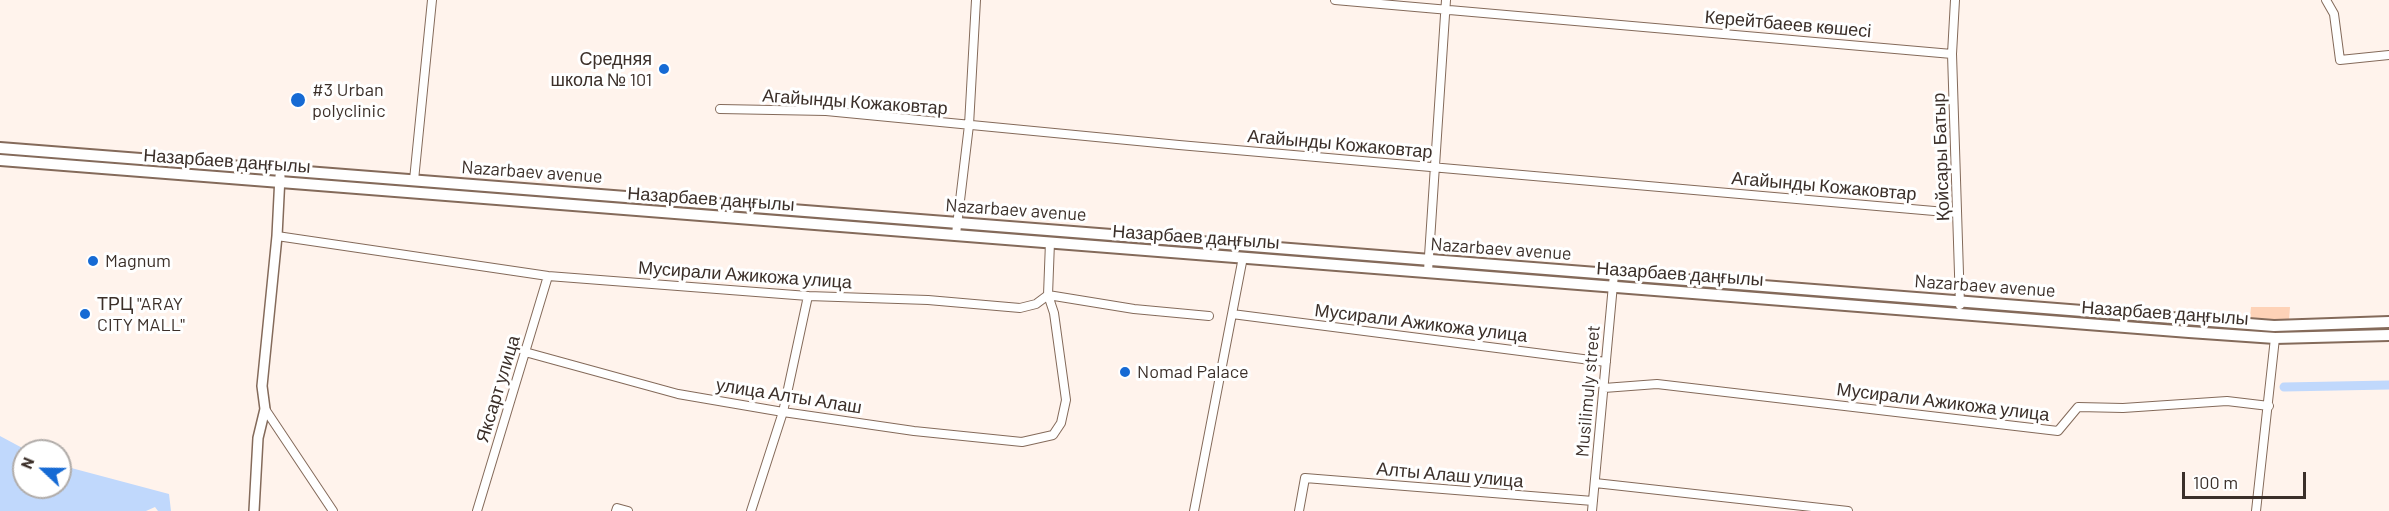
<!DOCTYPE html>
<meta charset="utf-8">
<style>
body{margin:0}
#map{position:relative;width:2389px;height:511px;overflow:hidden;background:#fff3ec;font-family:Barlow,sans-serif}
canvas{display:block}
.north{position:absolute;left:12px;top:439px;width:60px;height:60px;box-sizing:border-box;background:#fff;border:2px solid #b1aca9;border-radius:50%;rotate:292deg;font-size:16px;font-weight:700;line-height:24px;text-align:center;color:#3b2f29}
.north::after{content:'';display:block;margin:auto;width:21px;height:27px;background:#166ad4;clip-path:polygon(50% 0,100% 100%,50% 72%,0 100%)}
.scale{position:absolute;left:2182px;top:472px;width:124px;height:27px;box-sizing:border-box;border:3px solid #3b2f29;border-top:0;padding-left:8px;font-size:18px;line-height:21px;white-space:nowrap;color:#3b2f29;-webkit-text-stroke:4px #fff;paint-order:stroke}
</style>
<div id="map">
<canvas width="2389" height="511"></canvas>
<div class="north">N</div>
<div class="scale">100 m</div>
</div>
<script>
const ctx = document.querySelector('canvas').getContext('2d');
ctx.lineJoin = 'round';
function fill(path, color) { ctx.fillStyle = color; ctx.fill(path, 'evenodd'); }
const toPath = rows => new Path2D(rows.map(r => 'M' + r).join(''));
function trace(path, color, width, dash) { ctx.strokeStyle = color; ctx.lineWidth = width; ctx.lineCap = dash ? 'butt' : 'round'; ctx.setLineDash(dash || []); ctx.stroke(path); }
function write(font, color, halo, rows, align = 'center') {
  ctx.font = font + ' Barlow,sans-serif'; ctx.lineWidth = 6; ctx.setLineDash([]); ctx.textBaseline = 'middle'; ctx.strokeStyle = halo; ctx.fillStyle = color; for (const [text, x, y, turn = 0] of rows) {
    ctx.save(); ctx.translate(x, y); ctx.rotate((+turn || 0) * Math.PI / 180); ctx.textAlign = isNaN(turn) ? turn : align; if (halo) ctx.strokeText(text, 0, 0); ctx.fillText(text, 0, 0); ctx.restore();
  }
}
fill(toPath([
 [2251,307,2290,307,2289,320,2250,318]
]), '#fed2b7');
fill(toPath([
 [0,436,28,451,24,451,24,487,60,487,60,465,169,494,171,511,158,511,155,507,146,511,0,511]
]), '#c0d8fc');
trace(toPath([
 [2284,387,2389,385]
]), '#c0d8fc', 9);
const minor = toPath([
 [1335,0,1952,54],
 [1955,0,1952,54,1960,305],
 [2326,0,2334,14,2340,60,2389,55],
 [720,109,826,111,1179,145,1957,213],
 [414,180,432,0],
 [956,234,969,125,976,0],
 [277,236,548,276,808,296,928,300,1020,308,1036,304,1048,295,1134,309,1209,316],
 [1428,271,1446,0],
 [1232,314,1606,362],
 [525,352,678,394,783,412,914,431,1022,442,1053,435,1061,423,1066,400,1054,313,1048,295,1050,242],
 [1604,388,1657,384,2058,431,2078,407,2123,408,2227,401,2269,406],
 [265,409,333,511],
 [1595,483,1848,511],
 [477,511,548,276],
 [616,511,617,508,628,511],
 [751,511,783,412,808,296],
 [1194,511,1243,257],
 [1299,511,1305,478,1593,501],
 [1592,511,1614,274],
 [2256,511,2275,338]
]);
const tertiary = toPath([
 [254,511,258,438,265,409,262,386,277,236,280,176]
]);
const secondary = toPath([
 [0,148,2274,326,2389,322],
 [0,160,2189,332,2275,338,2389,335]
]);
trace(minor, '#846a5a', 10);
trace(tertiary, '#846a5a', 12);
trace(secondary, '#846a5a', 14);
trace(minor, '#fff', 8);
trace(tertiary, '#fff', 9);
trace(secondary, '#fff', 10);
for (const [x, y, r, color] of [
 [664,69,6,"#166ad4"],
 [298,100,8,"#166ad4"],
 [93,261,6,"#166ad4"],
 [85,314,6,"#166ad4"],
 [1125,372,6,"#166ad4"]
]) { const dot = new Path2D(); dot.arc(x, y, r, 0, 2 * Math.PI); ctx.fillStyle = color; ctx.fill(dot); trace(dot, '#fff', 2); }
write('18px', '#3b2f29', '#fff', [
 ["Керейтбаеев көшесі",1788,24,5],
 ["Агайынды Кожаковтар",855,102,4],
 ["Агайынды Кожаковтар",1340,144,5],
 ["Қойсары Батыр",1941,157,-92],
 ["Назарбаев даңғылы",227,161,4],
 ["Nazarbaev avenue",532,172,4],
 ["Агайынды Кожаковтар",1824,186,5],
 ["Назарбаев даңғылы",711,199,4],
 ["Nazarbaev avenue",1016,210,4],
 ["Назарбаев даңғылы",1196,237,4],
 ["Nazarbaev avenue",1501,249,4],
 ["Назарбаев даңғылы",1680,274,4],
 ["Мусирали Ажикожа улица",745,275,4],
 ["Nazarbaev avenue",1985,286,4],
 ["Назарбаев даңғылы",2165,313,4],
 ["Мусирали Ажикожа улица",1421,323,7],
 ["Яксарт улица",498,389,-73],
 ["Musilimuly street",1588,391,-85],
 ["улица Алты Алаш",789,396,9],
 ["Мусирали Ажикожа улица",1943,402,7],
 ["Алты Алаш улица",1450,475,5]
]);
write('18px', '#3b2f29', '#fff', [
 ["Средняя",652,59,"right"],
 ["школа № 101",652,80,"right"],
 ["#3 Urban",312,90],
 ["polyclinic",312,111],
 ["Magnum",105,261],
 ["ТРЦ \"ARAY",97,304],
 ["CITY MALL\"",97,325],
 ["Nomad Palace",1137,372]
], 'left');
</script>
